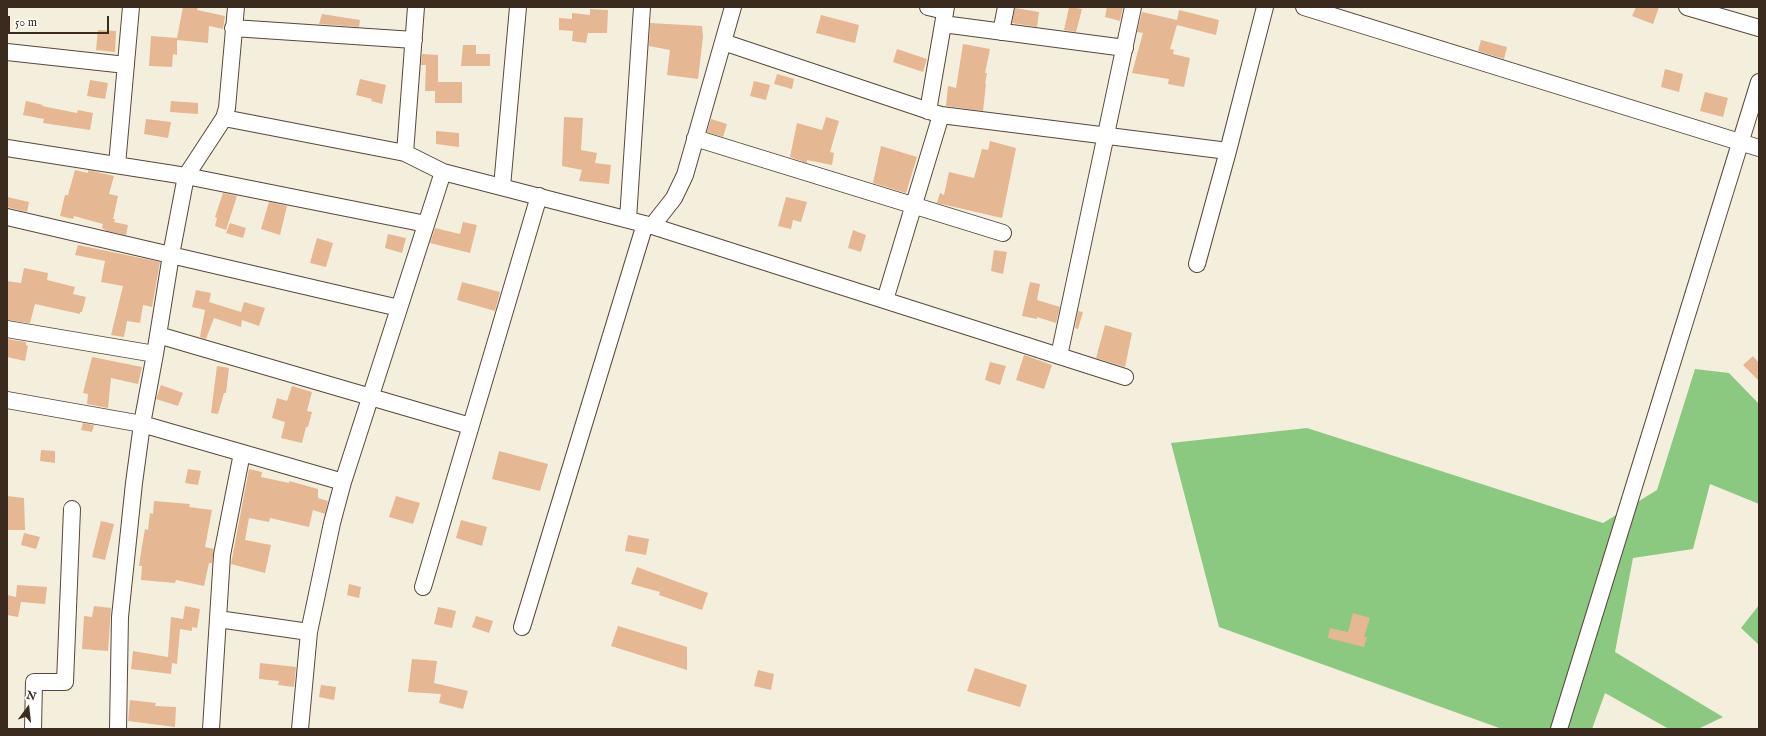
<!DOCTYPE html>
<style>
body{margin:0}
#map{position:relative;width:1766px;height:736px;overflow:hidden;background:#f4efdd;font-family:"IM FELL English",serif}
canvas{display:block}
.frame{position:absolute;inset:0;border:8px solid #3b2a1e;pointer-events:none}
.north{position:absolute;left:8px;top:688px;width:40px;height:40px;-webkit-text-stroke:3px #fff;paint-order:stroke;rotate:15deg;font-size:11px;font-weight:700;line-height:16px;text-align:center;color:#3b2a1e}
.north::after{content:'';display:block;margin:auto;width:14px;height:18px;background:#3b2a1e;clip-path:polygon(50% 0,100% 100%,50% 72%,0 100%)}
.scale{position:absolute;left:8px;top:16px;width:101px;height:18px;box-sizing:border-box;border:2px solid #3b2a1e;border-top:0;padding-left:5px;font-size:12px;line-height:14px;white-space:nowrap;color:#3b2a1e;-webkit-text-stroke:3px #fff;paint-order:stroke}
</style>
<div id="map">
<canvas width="1766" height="736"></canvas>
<div class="frame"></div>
<div class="north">N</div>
<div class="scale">50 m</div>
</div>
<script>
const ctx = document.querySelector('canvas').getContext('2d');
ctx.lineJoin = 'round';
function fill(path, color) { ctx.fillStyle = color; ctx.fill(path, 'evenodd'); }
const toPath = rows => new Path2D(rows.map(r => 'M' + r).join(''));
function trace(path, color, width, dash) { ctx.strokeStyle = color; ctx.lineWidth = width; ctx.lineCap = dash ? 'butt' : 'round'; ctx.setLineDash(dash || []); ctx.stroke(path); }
fill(toPath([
 [1695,369,1729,373,1759,404,1759,504,1710,484,1693,549,1633,558,1615,652,1723,717,1698,729,1669,729,1605,693,1592,729,1502,729,1219,627,1171,443,1307,428,1603,523,1657,490],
 [1759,605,1759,645,1741,628]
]), '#8bc980');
fill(toPath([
 [183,7,198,7,197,10,225,16,223,29,209,26,208,43,177,40,177,55,173,54,172,67,149,66,151,36,177,38],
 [1069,7,1082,9,1076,32,1064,30],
 [1107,7,1123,7,1120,21,1105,17],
 [1636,7,1659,7,1653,24,1632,16],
 [1015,8,1039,12,1037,27,1012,23],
 [590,9,608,10,607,33,588,33,586,43,572,41,573,31,559,30,559,18,572,19,572,13,590,15],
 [1179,10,1219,20,1216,35,1177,25,1170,49,1174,50,1173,54,1190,58,1184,87,1168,84,1169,79,1132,73,1143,33,1137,32,1142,12,1177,20],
 [322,14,360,20,359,27,319,24],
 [821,15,859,25,855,43,816,33],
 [650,23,702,26,703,37,698,79,667,75,670,50,649,46],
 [98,30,116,31,115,52,96,50],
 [1481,40,1507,47,1504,59,1478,51],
 [963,44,990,49,985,73,987,73,985,84,986,84,983,111,946,106,948,86,956,88],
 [463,45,476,45,476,54,490,54,490,66,461,66],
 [897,49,927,59,923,72,893,62],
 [422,54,438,55,438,82,462,82,462,103,435,103,435,91,425,91,426,65,421,65],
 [1665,69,1683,74,1679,92,1661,87],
 [777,74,794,79,792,89,774,84],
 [360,79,386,85,382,104,371,101,372,99,356,95],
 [90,80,108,83,105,99,87,96],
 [754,81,770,85,766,100,750,96],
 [1705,92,1728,98,1723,117,1700,111],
 [26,101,43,105,42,106,77,113,78,110,93,113,90,130,43,123,44,119,23,115],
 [171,101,198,103,198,114,170,112],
 [564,117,583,118,581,150,597,153,595,163,611,165,609,184,579,181,582,170,562,166],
 [826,117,839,121,830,152,834,153,832,165,807,160,807,163,790,157,797,123,822,130],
 [146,119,171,122,168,138,144,134],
 [711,119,727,124,723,137,707,132],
 [436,131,459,133,459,147,436,144],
 [990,141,1016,148,1002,218,937,203,940,193,944,195,949,172,974,178,982,149,988,150],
 [881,146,917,157,906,193,873,183],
 [75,170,88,173,88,170,114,176,109,194,118,196,113,219,115,219,114,222,128,225,126,235,107,231,102,228,103,224,74,216,73,219,60,216,65,195,68,195],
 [223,193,237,196,226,230,215,226,217,218,215,217],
 [7,197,29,202,27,212,7,207],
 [786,197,807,202,801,222,793,220,791,229,778,226],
 [269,202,287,206,280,235,261,229],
 [463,222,477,225,470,253,430,243,435,228,460,234],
 [230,223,246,228,243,238,226,233],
 [853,230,866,235,861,252,848,248],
 [388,234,406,238,402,253,385,248],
 [317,238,333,243,326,267,310,263],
 [78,245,160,262,152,307,143,305,140,323,127,321,124,337,111,335,123,286,101,282,105,261,75,255],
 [994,250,1007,252,1003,274,991,271],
 [24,268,48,273,47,280,75,287,73,294,86,297,82,312,80,312,80,314,35,304,30,323,7,320,7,281,21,283],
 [462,282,500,292,495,311,457,300],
 [1030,282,1040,284,1037,300,1060,307,1056,323,1037,317,1037,319,1022,316],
 [196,290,211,293,209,302,241,312,244,302,265,308,259,326,242,320,241,327,214,318,206,339,200,337,205,310,192,307],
 [1078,311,1083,312,1078,329,1075,328],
 [1105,325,1132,333,1125,367,1096,358],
 [7,339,26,342,26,345,28,346,25,361,7,357],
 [1024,355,1052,365,1044,389,1016,380],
 [1753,356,1759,363,1759,381,1743,365],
 [92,357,142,367,138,384,111,378,108,408,87,404,88,394,83,393],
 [990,362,1006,366,1000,385,985,380],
 [217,366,229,368,226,393,224,393,218,414,211,413],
 [161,385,183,393,178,406,156,399],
 [292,386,312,392,307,411,312,412,308,427,306,427,302,443,281,438,285,422,272,418,277,398,287,401],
 [83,423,94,425,92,432,81,430],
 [41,450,55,451,55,463,40,461],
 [499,451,548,464,540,491,492,479],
 [188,469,201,471,198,485,185,483],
 [249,469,262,472,261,477,289,483,289,481,318,489,318,498,328,501,325,514,313,510,309,527,270,518,269,522,249,518,245,540,271,545,265,573,231,564],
 [7,496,24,498,25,530,7,530],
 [396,496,420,503,413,524,389,517],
 [154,501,190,504,189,507,212,510,205,547,214,549,212,563,209,563,204,586,176,580,175,583,141,580,142,566,139,566,142,546,145,529,148,530,150,513,153,514],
 [461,520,487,527,482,546,456,538],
 [101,521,114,524,105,560,92,557],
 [24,533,40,537,36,549,21,545],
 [628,535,649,539,646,555,625,551],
 [637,567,708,593,702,610,659,595,660,592,631,584],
 [349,584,361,587,359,598,347,595],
 [17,585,47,587,45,604,21,602,18,617,7,615,7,595,16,597],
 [94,606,111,608,108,651,82,649,84,616,92,617],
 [185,606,200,609,197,628,192,627,192,631,180,629,177,664,172,663,171,674,131,669,133,651,168,657,171,617,183,619],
 [438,607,456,611,452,628,434,624],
 [1353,613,1370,618,1364,637,1367,637,1364,647,1328,638,1330,628,1348,632],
 [476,616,493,621,489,633,472,627],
 [618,626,687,647,687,670,611,646],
 [412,659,437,661,434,683,468,691,463,709,439,703,441,694,408,692],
 [260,663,296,667,294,687,278,685,279,681,259,679],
 [975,668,1027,685,1020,707,967,691],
 [758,670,774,674,771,690,754,686],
 [321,685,336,687,334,700,319,697],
 [130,700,156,703,155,706,176,707,175,727,128,721]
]), '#e5b792');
const street = toPath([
 [928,7,945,11],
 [1304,7,1759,148],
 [1687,7,1759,28],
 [943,24,1125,48],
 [233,28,414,40],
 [1001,32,1006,7],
 [723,42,941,115,1228,151],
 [7,52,126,65],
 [928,111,946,7],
 [224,118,405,153,443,172,652,226,1125,377],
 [695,138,1003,233],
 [7,148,186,176,426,224],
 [405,153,416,7],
 [117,165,131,7],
 [502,187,518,7],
 [7,217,399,308],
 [628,219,642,7],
 [652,226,674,198,685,175,733,7],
 [1197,264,1228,151,1265,7],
 [885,300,941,115],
 [7,329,155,354],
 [158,335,470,426],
 [1059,356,1133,7],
 [7,400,142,424,343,482,443,172],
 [423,587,539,196],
 [218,619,309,632],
 [522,627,645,224],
 [33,729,34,682,65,682,72,509],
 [118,729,120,617,134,483,142,424,155,354,171,255,186,176,224,118,227,108,236,7],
 [211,729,222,555,242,453],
 [300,729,309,632,332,523,343,482],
 [1559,729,1759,82]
]);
trace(street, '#57483b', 18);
trace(street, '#fff', 16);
</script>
